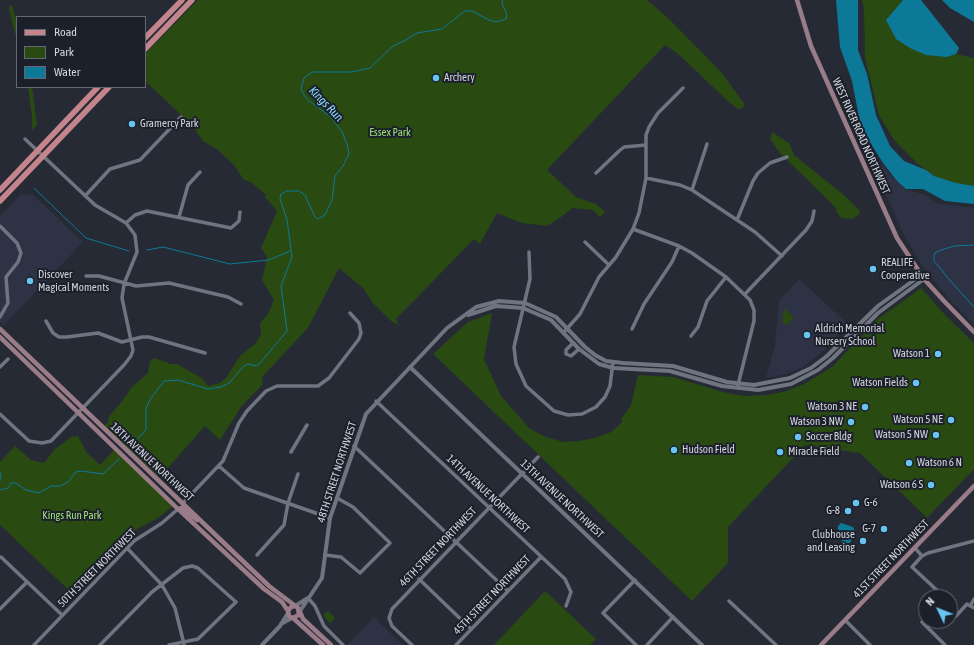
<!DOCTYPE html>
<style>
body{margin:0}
#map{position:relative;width:974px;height:645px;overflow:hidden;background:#262a35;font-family:"Asap Condensed",sans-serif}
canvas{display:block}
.legend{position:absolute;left:16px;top:16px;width:130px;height:72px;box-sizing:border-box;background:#1c202b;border:1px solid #656872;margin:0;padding:5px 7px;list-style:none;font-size:12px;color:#d2d5dd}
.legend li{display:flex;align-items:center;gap:8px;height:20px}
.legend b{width:20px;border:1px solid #656872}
.north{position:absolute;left:918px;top:589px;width:40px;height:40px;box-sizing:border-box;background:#1c202b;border:1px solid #656872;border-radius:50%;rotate:313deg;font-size:11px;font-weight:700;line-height:16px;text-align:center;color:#d2d5dd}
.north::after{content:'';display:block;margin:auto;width:14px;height:18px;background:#68c4f0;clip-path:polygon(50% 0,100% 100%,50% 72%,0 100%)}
</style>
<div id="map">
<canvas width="974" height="645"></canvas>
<ul class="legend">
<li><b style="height:5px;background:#c4848c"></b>Road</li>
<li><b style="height:11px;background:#294b12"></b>Park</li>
<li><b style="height:11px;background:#0d7999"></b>Water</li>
</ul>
<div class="north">N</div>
</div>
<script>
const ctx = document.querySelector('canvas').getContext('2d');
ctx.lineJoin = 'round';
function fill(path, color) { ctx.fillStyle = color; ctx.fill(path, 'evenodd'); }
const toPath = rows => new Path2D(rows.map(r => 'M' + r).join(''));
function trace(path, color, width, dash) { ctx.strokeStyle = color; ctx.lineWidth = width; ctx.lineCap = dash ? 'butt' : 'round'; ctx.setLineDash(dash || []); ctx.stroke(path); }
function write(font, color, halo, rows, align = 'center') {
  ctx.font = font + ' "Asap Condensed",sans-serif'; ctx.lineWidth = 4; ctx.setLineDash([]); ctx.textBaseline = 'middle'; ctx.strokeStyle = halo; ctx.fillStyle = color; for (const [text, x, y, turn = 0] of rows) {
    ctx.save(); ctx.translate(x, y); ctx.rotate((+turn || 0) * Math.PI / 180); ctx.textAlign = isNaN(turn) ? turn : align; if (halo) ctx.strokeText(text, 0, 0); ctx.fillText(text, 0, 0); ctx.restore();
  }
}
fill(toPath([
 [865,137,879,161,892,177,906,189,928,196,937,203,974,208,974,324,949,299,919,261,904,235,861,138],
 [21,194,33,195,83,242,4,325,0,322,0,216],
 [799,279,848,324,823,351,802,368,783,375,766,378,775,346,779,301],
 [374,617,403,645,347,645]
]), '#2d3344');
fill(toPath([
 [198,0,647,0,669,19,722,73,745,105,741,109,738,109,730,103,677,53,665,45,547,170,576,197,596,204,605,212,600,217,593,210,572,208,564,215,547,226,522,223,497,213,480,244,474,239,396,319,399,325,391,321,372,302,364,289,339,268,308,328,262,377,263,384,241,407,220,440,205,426,166,470,158,476,104,426,109,421,108,418,127,395,130,389,148,373,150,362,154,358,171,364,177,364,203,379,208,386,220,383,226,378,240,356,256,343,261,334,260,323,268,314,274,300,262,280,267,257,261,248,277,211,265,197,266,195,251,182,244,180,234,165,218,150,203,141,192,125,145,81,145,54],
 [862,0,903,0,886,20,947,57,956,54,974,58,974,186,944,183,918,164,894,140,879,115,865,58,864,8],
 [12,5,17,22,17,40,9,10,9,7],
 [28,87,32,87,37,125,32,130,32,116],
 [772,132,789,143,794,155,845,196,859,210,860,214,852,219,842,218,837,213,836,208,780,153,770,139],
 [921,288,945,315,974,343,974,469,927,518,860,453,805,445,728,527,728,563,692,601,433,354,468,322,492,313,484,359,501,396,530,429,546,437,563,442,579,441,595,438,611,432,623,421,621,419,631,405,638,375,673,377,723,392,744,396,767,395,787,391,804,384,832,367,878,319],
 [784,308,794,318,786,325,782,321],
 [78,436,86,452,100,465,115,449,173,506,158,518,137,529,73,594,0,525,0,462,15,446,31,460,44,463,54,450,62,444,71,437],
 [545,591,596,639,590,645,494,645],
 [328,611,335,618,330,623,323,615]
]), '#294b12');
fill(toPath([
 [836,0,858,0,858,50,867,74,876,115,890,146,904,161,926,170,934,176,956,183,974,186,974,204,945,201,923,189,906,189,897,181,883,163,866,136,859,117,852,81,840,47],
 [903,0,921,0,959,48,956,54,947,57,926,55,910,48,896,39,886,20],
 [942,0,974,0,974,22,950,8],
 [841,523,853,527,855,531,850,543,842,552,840,551,842,539,838,529,838,526]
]), '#0d7999');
trace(toPath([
 [34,188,86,238,129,251],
 [974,245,954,246,941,250,935,253,934,256,934,261,954,285,974,307],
 [147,250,163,247,230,264,269,260,290,251],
 [130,447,146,430,146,409,149,401,164,381,178,380,208,389,221,387,229,383,244,366,248,364,256,366,260,363,287,331,281,286,292,257,287,220,280,199,281,194,287,191,299,191,305,195,315,217,318,219,325,215,332,200,335,176,343,166,349,154,347,144,342,132,331,117,308,100,304,95,301,89,304,78,312,72,352,72,370,68,393,46,404,41,417,33,442,29,465,11,472,11,489,20,496,22,506,19,507,15,502,3,503,0],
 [0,472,1,474,0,480],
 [0,490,8,488,11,483,16,483,26,490,39,493,51,486,60,486,68,482,76,472,81,471,103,474,119,459]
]), '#0d7999', 1);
trace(toPath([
 [596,173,619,151,624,147,646,145],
 [646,178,680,185,692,190,755,232,782,256],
 [692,190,707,144],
 [85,196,110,169,140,160,181,117],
 [179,217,188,185,200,172],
 [737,220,753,181,758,173,770,163,787,157],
 [126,223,135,215,147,211,231,228,239,221,240,212],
 [0,226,17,243,21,253,18,262,6,277,8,303,0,317],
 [633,229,679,246,692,253,726,277,750,300,754,310,754,321,738,385],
 [585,242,609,265],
 [529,252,530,279,514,347,516,364,526,386,554,411,568,415,582,414,596,407,605,397,610,386,613,362],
 [86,276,99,276,136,286,169,283,228,297,241,304],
 [745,294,806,230,812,221,814,211],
 [46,321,53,333,59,337,67,337,98,333,122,342,142,337,149,337,205,353],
 [632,329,644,304,672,262,679,246],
 [564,332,580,314,599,277,616,257,633,229,639,213,646,178,646,135,649,127,658,113,683,88],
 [691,336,698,327,707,301,726,277],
 [573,343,566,350,566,354,571,356,579,349],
 [0,367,8,359],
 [376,401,565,579,571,592,566,606],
 [0,414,29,441,42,443,51,441,124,365,131,356,133,350,122,298,124,284,137,252,135,235,126,223,95,205,25,139],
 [354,446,508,591],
 [291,452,307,425],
 [219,466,244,488,330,518],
 [183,503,223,461,239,423,247,411,266,391,277,386,318,386,329,378,359,339,361,333,359,323,350,313],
 [127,548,162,585,175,608,184,644],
 [915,548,922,556],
 [257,555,284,525,288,503,298,474],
 [325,555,341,557,360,573,390,543,353,507,337,498],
 [1,557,62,615],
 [419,579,471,629],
 [635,580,603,613,636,645],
 [942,595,912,567,922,556,928,553,974,541],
 [308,598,315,606,324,626,343,645],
 [729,601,776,645],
 [970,606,974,599],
 [0,609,27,582],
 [956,616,967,604,974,608],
 [845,620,870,645],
 [922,622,945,645],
 [34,645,134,541,162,523,178,509],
 [100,645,152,592,183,568,192,566,198,568,236,602,198,639,169,645],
 [412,645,392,626,389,618,392,609,538,457],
 [456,645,541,557],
 [647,645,673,617]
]), '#6f7481', 3.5);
trace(toPath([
 [468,315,496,306,523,308,551,320,579,349,599,364,613,368,670,371,722,386,758,390,791,384,818,370,833,358,878,313,924,279],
 [410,367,702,645],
 [295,606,308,598],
 [300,611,322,578,330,518,366,414,447,328,476,307,499,301,525,303,556,317,585,347,595,355,606,361,623,363,673,366,727,382,754,385,790,378,811,368,827,356,878,306,921,275],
 [281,624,292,618],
 [262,645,280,626,288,613]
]), '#6f7481', 4);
trace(toPath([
 [797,0,811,46,897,238,924,279,944,301,974,332],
 [0,329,269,586,298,608,299,615,292,618,289,616,288,611,291,607,294,606],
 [0,337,178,509,264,589,282,602,288,611],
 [178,509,182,508,197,520],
 [300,612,303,619,331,645],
 [293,618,323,645],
 [821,645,974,486]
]), '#997c87', 4.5);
trace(toPath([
 [145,38,182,0],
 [145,49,192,0],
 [0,190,98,87],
 [0,201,109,87]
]), '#c4848c', 5.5);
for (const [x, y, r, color] of [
 [436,78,4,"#68c4f0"],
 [132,124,4,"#68c4f0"],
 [873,269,4,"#68c4f0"],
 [30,281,4,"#68c4f0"],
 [807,335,4,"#68c4f0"],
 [938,354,4,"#68c4f0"],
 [916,383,4,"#68c4f0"],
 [865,407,4,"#68c4f0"],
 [951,420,4,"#68c4f0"],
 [851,422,4,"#68c4f0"],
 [936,435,4,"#68c4f0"],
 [798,437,4,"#68c4f0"],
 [674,450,4,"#68c4f0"],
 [780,452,4,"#68c4f0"],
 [909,463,4,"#68c4f0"],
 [931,485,4,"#68c4f0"],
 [856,503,4,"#68c4f0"],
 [848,511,4,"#68c4f0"],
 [884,529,4,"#68c4f0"],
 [863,541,4,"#68c4f0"]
]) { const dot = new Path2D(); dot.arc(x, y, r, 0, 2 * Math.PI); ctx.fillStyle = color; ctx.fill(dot); trace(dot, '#1c202b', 1.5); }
write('11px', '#d2d5dd', '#1c202b', [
 ["Archery",444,78],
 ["Gramercy Park",140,124],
 ["REALIFE",881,263],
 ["Cooperative",881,276],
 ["Discover",38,275],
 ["Magical Moments",38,288],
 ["Aldrich Memorial",815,329],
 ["Nursery School",815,342],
 ["Watson 1",930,354,"right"],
 ["Watson Fields",908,383,"right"],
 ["Watson 3 NE",857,407,"right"],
 ["Watson 5 NE",943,420,"right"],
 ["Watson 3 NW",843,422,"right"],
 ["Watson 5 NW",928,435,"right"],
 ["Soccer Bldg",806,437],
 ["Hudson Field",682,450],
 ["Miracle Field",788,452],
 ["Watson 6 N",917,463],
 ["Watson 6 S",923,485,"right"],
 ["G-6",864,503],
 ["G-8",840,511,"right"],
 ["G-7",876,529,"right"],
 ["Clubhouse",855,535,"right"],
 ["and Leasing",855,548,"right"]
], 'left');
write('11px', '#9ee177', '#1c202b', [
 ["Essex Park",390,133],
 ["Kings Run Park",72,516]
]);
write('11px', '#d2d5dd', '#1c202b', [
 ["WEST RIVER ROAD NORTHWEST",861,136,66],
 ["18TH AVENUE NORTHWEST",152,462,43],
 ["48TH STREET NORTHWEST",337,472,-72],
 ["14TH AVENUE NORTHWEST",488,494,43],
 ["13TH AVENUE NORTHWEST",562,499,43],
 ["46TH STREET NORTHWEST",438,547,-46],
 ["41ST STREET NORTHWEST",891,559,-46],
 ["50TH STREET NORTHWEST",97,568,-45],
 ["45TH STREET NORTHWEST",492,595,-46]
]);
write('italic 12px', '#8bddff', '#1c202b', [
 ["Kings Run",326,104,46]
]);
</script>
